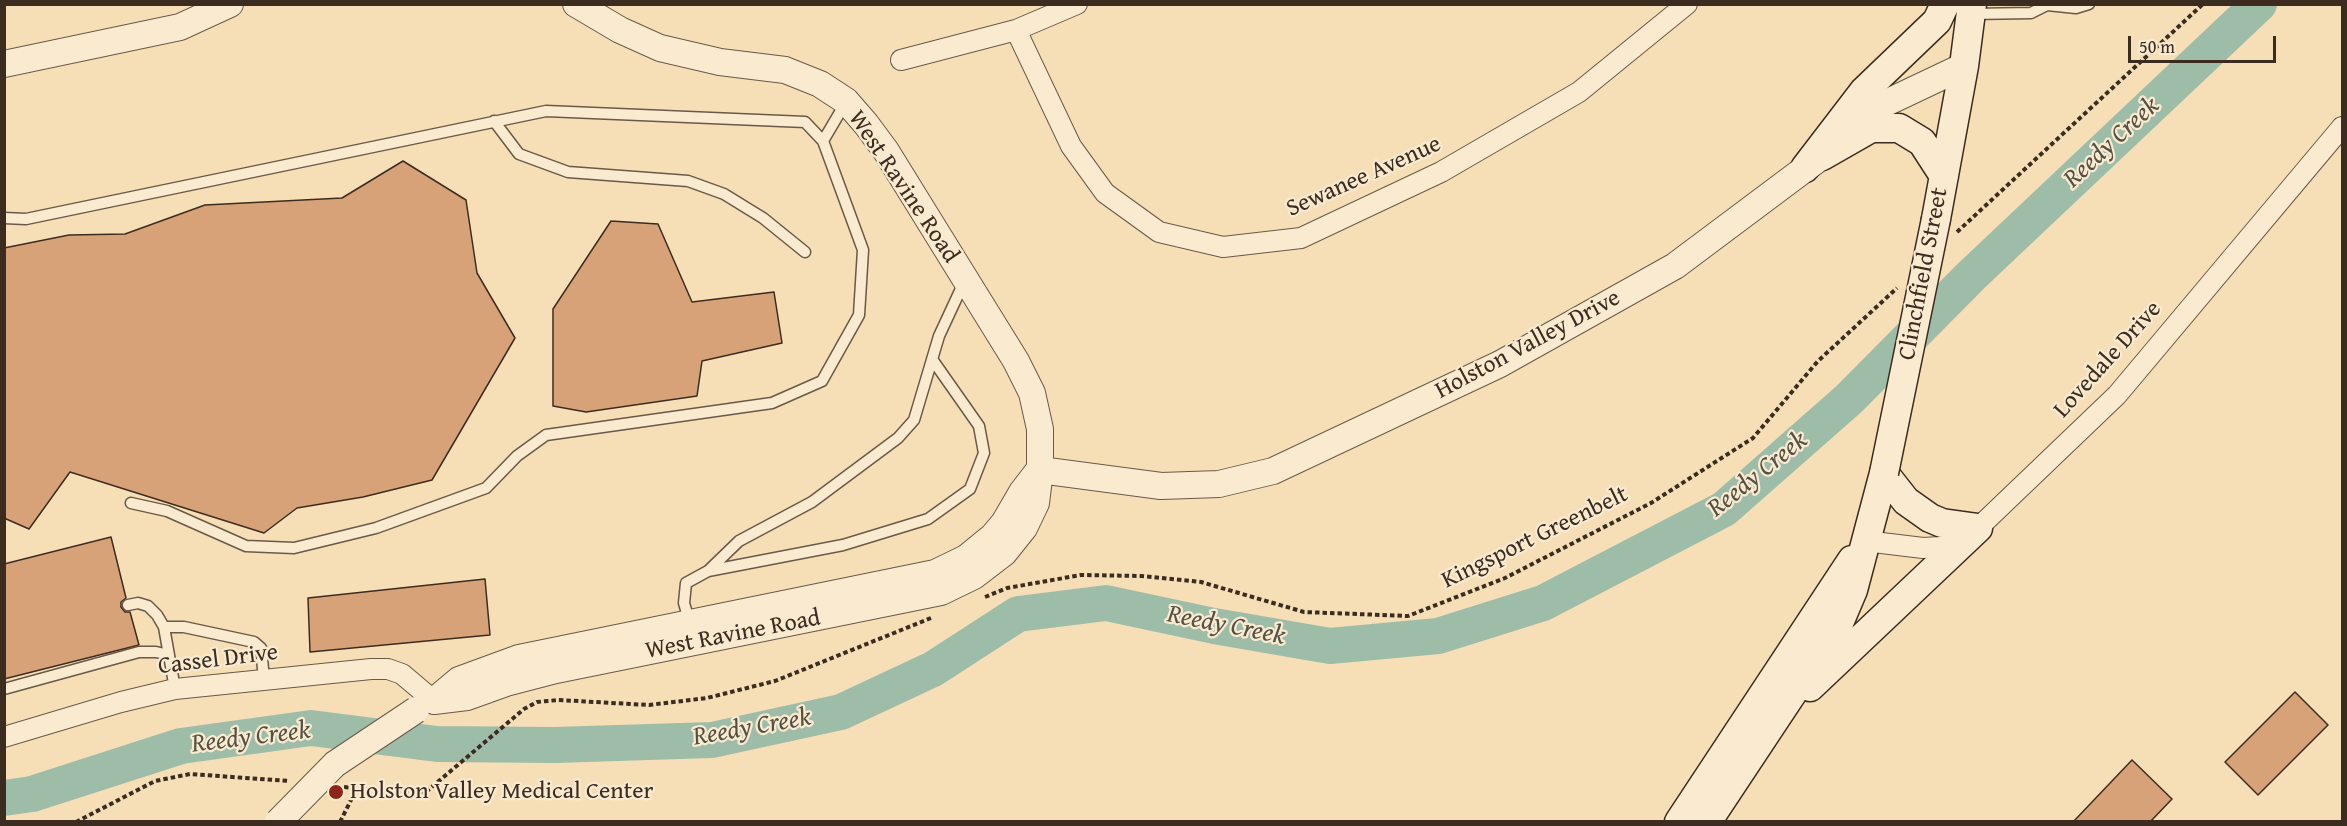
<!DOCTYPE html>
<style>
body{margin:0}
#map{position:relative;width:2347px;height:826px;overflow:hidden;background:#f6dfb7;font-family:"Gentium Book Plus",serif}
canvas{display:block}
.frame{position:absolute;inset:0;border:6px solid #3c2c20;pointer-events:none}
.scale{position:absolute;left:2128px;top:36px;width:148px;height:27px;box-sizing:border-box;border:3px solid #3c2c20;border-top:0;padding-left:8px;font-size:18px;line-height:21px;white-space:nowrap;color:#3c2c20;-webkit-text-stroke:4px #f9ead0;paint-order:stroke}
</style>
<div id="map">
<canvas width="2347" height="826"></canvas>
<div class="frame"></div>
<div class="scale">50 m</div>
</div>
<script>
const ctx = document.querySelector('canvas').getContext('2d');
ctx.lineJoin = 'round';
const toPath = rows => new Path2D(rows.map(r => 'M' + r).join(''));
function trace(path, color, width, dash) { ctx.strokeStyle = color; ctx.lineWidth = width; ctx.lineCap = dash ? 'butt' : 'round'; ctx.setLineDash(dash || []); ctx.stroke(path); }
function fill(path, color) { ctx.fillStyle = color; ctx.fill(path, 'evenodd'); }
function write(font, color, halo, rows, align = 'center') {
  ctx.font = font + ' "Gentium Book Plus",serif'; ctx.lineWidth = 4.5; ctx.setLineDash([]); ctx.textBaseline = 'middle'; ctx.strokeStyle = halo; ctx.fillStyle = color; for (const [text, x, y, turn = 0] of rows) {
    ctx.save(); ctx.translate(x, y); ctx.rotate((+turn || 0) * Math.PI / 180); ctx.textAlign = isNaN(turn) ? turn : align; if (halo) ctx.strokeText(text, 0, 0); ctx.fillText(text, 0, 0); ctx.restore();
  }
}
trace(toPath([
 [4,798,32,794,181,746,311,728,437,744,555,745,712,740,841,712,933,669,1018,614,1106,603,1214,626,1330,646,1438,636,1543,603,1724,509,1849,399,1971,276,2259,4]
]), '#9ebda9', 36);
const building = toPath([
 [403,161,466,200,477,273,515,338,432,480,363,497,297,508,264,533,70,472,29,529,4,518,4,248,69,235,125,234,205,205,342,198,403,161],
 [611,221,658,224,692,302,774,292,782,343,702,361,697,396,586,412,553,406,553,309,611,221],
 [111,537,126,598,121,602,121,607,125,612,130,612,139,645,4,679,4,564,111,537],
 [485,579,490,635,310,652,308,598,485,579],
 [2295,692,2328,725,2258,795,2225,762,2295,692],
 [2132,760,2172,799,2150,822,2073,822,2132,760]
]);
fill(building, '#d8a279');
trace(building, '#3c2c20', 1.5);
const service = toPath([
 [1972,14,2031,13,2047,5,2076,8,2089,4],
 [494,121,519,154,568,172,688,181,724,194,763,218,805,252],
 [4,218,26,219,546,111,805,122,823,141],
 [131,503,167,511,246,546,294,548,376,528,486,488,517,456,546,435,772,403,822,381,859,315,863,250,823,141,846,102],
 [708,571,843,545,928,519,970,489,984,453,979,426,932,359],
 [128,605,138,603,148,606,157,615,164,627,175,689],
 [690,624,684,603,686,583,708,571,739,541,812,502,898,438,914,420,939,336,965,280],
 [164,627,184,627,254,642,261,648,264,679],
 [4,689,139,652,156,652,169,655]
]);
const minor = toPath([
 [1016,30,1071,146,1105,193,1159,232,1223,247,1301,238,1441,172,1579,92,1687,4],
 [901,60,1016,30,1077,4],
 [1865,541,1923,548,1940,547,1954,543,1978,528,2117,395,2342,127],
 [4,737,121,702,175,689,371,669,388,669,402,674,434,701]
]);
const tertiary = toPath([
 [4,64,180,27,230,4],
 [1040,470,1161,486,1219,484,1273,471,1500,364,1675,266,1822,156,1869,111,1964,66],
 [434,701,467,697,506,683,556,670,941,592,974,576,1004,553,1024,528,1036,503,1040,470,1040,429,1032,393,1016,361,886,151,866,124,846,101,820,84,785,70,720,62,660,48,620,30,576,4],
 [434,701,459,680,519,658,935,573,966,558,993,536,1004,523,1022,492,1039,470]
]);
const secondary = toPath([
 [1822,156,1871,128,1899,128,1922,142,1944,176],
 [1805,168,1864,91,1937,21,1945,4],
 [1936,219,1964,66,1972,4],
 [1884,473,1906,501,1930,518,1942,523,1978,528],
 [1810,687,1978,528],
 [1679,822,1852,560],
 [1707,822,1839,623,1853,590,1884,473]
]);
trace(service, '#6a5946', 13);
trace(minor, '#6a5946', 22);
trace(tertiary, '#6a5946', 28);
trace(secondary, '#3c2c20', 31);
trace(toPath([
 [1957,232,2203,4],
 [985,597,1007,588,1081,575,1141,576,1201,582,1304,612,1408,616,1505,578,1651,503,1753,438,1818,361,1897,288],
 [344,787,416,794,427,791,524,709,537,702,558,700,649,705,707,698,775,681,931,618],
 [76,822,155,781,190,774,289,781],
 [340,822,357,788]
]), '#3c2c20', 4, [4.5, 3]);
trace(service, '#f9ead0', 10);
trace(minor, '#f9ead0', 20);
trace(tertiary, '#f9ead0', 26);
trace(secondary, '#f9ead0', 28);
const tertiaryBridge = toPath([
 [278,822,335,764,416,710]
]);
const secondaryBridge = toPath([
 [1884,473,1936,219]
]);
trace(tertiaryBridge, '#6a5946', 28, []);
trace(secondaryBridge, '#3c2c20', 31, []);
trace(tertiaryBridge, '#f9ead0', 26);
trace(secondaryBridge, '#f9ead0', 28);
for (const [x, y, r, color] of [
 [336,792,8,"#8f2418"]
]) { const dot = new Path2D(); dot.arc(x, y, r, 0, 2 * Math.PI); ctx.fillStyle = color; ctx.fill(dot); trace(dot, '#f9ead0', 2); }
write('24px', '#3c2c20', '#f9ead0', [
 ["Sewanee Avenue",1364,177,-24],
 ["West Ravine Road",903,187,56],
 ["Clinchfield Street",1924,274,-79],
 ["Holston Valley Drive",1528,345,-28],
 ["Lovedale Drive",2108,360,-48],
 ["Kingsport Greenbelt",1535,538,-26],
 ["West Ravine Road",733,635,-11],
 ["Cassel Drive",218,660,-7]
]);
write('24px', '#3c2c20', '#f9ead0', [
 ["Holston Valley Medical Center",350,792]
], 'left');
write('italic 26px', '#545042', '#f9ead0', [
 ["Reedy Creek",2112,143,-43],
 ["Reedy Creek",1758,475,-39],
 ["Reedy Creek",1226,626,11],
 ["Reedy Creek",752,728,-10],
 ["Reedy Creek",251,738,-7]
]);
</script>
